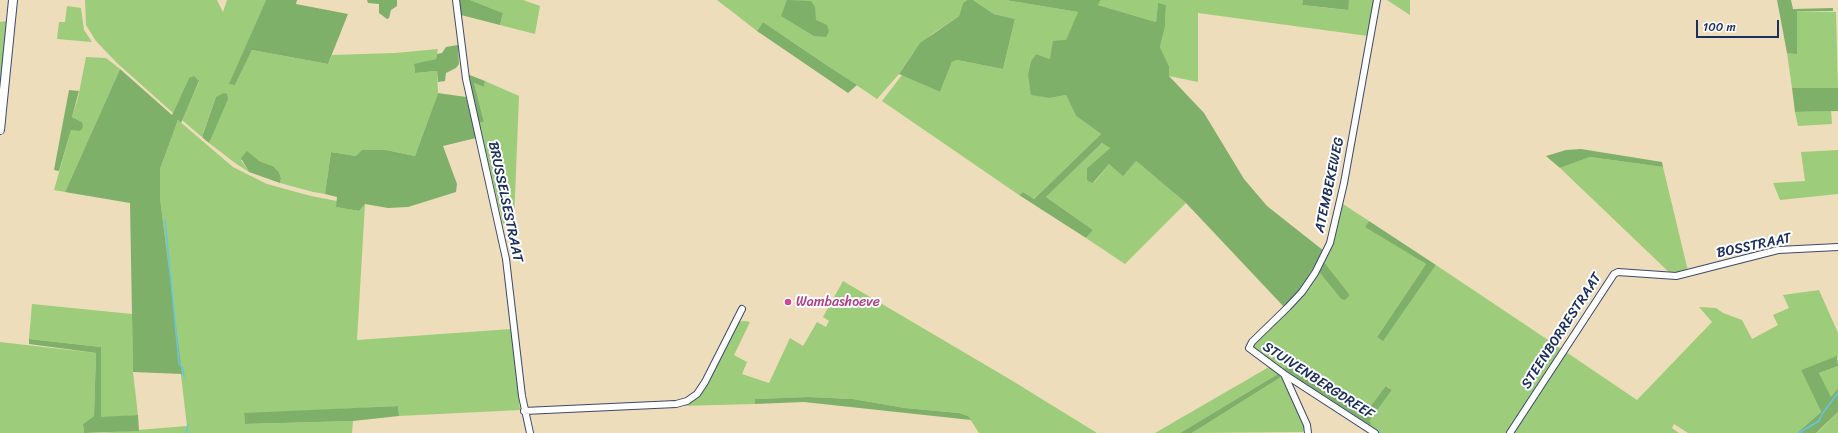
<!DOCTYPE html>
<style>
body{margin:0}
#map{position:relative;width:1838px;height:433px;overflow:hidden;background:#edb;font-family:Sriracha,sans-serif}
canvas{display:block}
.scale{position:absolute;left:1696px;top:20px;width:83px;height:18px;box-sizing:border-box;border:2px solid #1b2f5e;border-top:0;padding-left:5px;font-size:12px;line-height:14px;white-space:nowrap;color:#1b2f5e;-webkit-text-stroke:3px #fff;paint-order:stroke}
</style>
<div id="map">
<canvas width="1838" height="433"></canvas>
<div class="scale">100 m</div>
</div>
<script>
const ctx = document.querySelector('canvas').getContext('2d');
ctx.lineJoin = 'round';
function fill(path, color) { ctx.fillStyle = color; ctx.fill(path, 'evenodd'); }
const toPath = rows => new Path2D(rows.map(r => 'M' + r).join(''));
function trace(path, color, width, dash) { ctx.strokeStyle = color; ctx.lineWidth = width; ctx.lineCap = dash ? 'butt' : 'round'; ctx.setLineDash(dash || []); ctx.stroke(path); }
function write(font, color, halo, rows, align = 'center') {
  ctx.font = font + ' Sriracha,sans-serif'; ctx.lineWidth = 4; ctx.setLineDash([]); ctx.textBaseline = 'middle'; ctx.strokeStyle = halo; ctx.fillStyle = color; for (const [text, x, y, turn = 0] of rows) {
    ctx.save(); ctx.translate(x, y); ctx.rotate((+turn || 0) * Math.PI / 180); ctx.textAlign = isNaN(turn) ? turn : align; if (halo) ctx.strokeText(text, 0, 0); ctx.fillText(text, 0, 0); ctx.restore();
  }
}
fill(toPath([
 [85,0,217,0,223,12,227,0,266,0,230,83,235,85,252,50,328,64,332,55,395,53,438,49,436,59,414,65,415,73,437,71,438,93,415,156,386,150,356,156,331,152,325,194,313,192,280,183,281,178,279,172,273,166,259,161,241,160,249,172,235,163,209,143,212,133,216,97,203,133,203,138,182,120,199,82,189,78,173,113,117,63,96,41,86,25],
 [470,0,523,0,540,6,535,34,500,25,503,13],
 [717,0,967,0,963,3,959,16,932,34,913,53,899,74,877,99,763,22,757,31],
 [973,0,1005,0,1078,12,1066,41,1050,59,1036,54,1031,61,1028,74,1050,98,1066,95,1076,116,1101,134,1034,199,1023,192,1019,195,882,101,902,75,940,92,952,62,957,60,1003,69,1015,19,994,14],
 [1101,0,1303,0,1302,5,1347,10,1349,0,1374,0,1368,36,1198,13,1198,82,1169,76,1169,66,1160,47,1165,27,1166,5,1158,4,1156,22,1098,5],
 [1387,0,1410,0,1410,15],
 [67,6,81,8,84,30,92,42,57,39,59,22,65,22],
 [1797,11,1836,12,1838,88,1792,88,1787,53,1797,53],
 [7,21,0,84,0,22],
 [86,57,106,58,120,69,65,192,54,190,71,130,82,122,72,117,78,98],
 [485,81,519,96,514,222,503,224,479,123,484,122,474,83,484,87],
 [1831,111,1832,124,1798,126,1795,112],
 [178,120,233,167,267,184,311,196,337,201,337,207,359,211,365,204,357,340,511,329,520,410,399,416,398,406,244,414,245,424,353,421,352,433,100,433,187,426,160,198,160,169],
 [1102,143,1110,148,1087,168,1094,183,1109,164,1136,161,1186,203,1125,264,1086,238,1093,230,1046,197],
 [1838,150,1838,194,1780,200,1773,183,1805,181,1801,152],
 [1590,157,1663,167,1688,271,1672,275,1560,168],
 [1343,204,1369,221,1366,227,1426,264,1377,337,1383,340,1436,265,1563,350,1508,433,1378,433,1369,427,1368,421,1392,390,1387,386,1364,415,1329,393,1333,385,1283,370,1252,348,1253,344,1319,272,1341,299,1350,295,1324,262,1331,245],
 [843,281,1011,380,1097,433,979,433,968,416,959,413,905,408,853,399,808,397,756,399,755,404,679,406,692,400,737,322,744,321,750,322,734,355,747,362,742,374,769,383,790,338,803,346,817,322,826,327,829,321,823,317],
 [1819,290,1838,333,1838,358,1837,357,1801,370,1821,412,1797,433,1688,433,1674,424,1672,428,1679,433,1513,433,1566,352,1637,400,1712,322,1699,307,1716,308,1723,313,1742,320,1752,339,1778,325,1773,315,1789,308,1783,295],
 [32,304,132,314,133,372,138,415,101,418,101,347,29,339],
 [0,342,96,353,94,416,83,424,84,433,0,433],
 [1838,366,1838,388,1831,398,1819,373],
 [1269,367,1278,374,1180,433,1155,433],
 [1281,377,1305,427,1303,432,1192,433],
 [1838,412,1838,433,1816,433,1820,430]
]), '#9dcc7a');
fill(toPath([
 [266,0,297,0,296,4,348,14,328,64,252,50,235,85,229,84],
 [367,0,397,0,397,6,391,10,389,18,387,19,379,13,379,4,368,3],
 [459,0,470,0,503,13,500,25,461,15],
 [787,0,811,1,815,7,816,20,827,25,829,31,826,37,814,36,781,16],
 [967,0,973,0,994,14,1015,19,1003,69,957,60,952,62,940,92,899,74,920,43,959,16,963,3],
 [1005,0,1101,0,1098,5,1156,22,1158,3,1166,5,1165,27,1160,47,1169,66,1169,76,1204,113,1244,179,1267,206,1324,251,1301,288,1285,308,1186,203,1136,161,1123,176,1109,164,1093,183,1090,182,1087,180,1087,168,1110,148,1102,143,1046,197,1093,230,1086,238,1019,195,1023,192,1034,199,1101,134,1076,116,1066,95,1050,98,1031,95,1028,74,1031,61,1036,54,1050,59,1053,41,1066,40,1078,12],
 [1303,0,1349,0,1348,10,1302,5],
 [1777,0,1791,0,1793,9,1833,8,1833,11,1797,11,1797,54,1787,53],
 [763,22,825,64,857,85,848,93,757,31],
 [458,45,459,64,456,68,446,73,445,81,438,82,437,71,415,73,414,64,436,59,437,54,442,53,446,47],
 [120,69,172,115,189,78,194,76,199,81,181,123,178,120,160,169,160,198,182,374,133,372,130,203,65,192],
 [467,74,485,81,484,87,474,83,484,122,479,123],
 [1792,88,1838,88,1838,111,1795,112],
 [69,90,79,91,72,117,82,122,83,127,80,131,71,130,59,171,54,170],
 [224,93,227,94,228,99,209,143,203,138,203,134,216,97],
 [438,93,466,97,476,138,443,146,457,184,456,192,408,207,388,208,365,204,359,211,336,207,337,197,325,194,331,152,356,156,362,150,386,150,415,156],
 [1581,149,1662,162,1663,167,1590,157,1560,168,1546,156,1566,150],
 [247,151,259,161,273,166,279,172,281,178,280,183,249,172,241,158],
 [1369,221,1436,265,1383,341,1377,337,1426,264,1365,227],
 [1324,262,1350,295,1345,300,1341,299,1319,272],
 [29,339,101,347,101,417,138,415,139,431,84,433,83,424,94,416,96,353,29,344],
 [1837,356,1838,366,1819,373,1831,397,1838,388,1838,412,1816,433,1797,433,1821,412,1801,370],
 [1296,359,1333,386,1329,393,1364,415,1386,386,1392,390,1369,421,1371,423,1369,427,1283,370],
 [1278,374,1281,377,1192,433,1180,433],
 [808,397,853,399,905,408,959,413,968,416,971,420,804,402,755,404,755,399],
 [398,406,399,416,353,421,245,424,244,413]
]), '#7eb06a');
trace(toPath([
 [165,220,179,363,183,369,184,377],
 [1344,409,1380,433],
 [186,433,188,425],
 [1799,433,1819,421,1822,414,1838,393]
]), '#64c5e3', 1.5);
const minor = toPath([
 [456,0,466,79,506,259,522,396,530,433],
 [1284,374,1307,425,1308,433],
 [524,411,676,404,687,401,697,394,705,382,742,309],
 [1375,433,1284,374,1249,348,1252,342,1288,307,1302,292,1315,273,1330,243,1344,183,1377,0],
 [1510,433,1614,274,1618,272,1676,276,1778,250,1838,247]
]);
const major = toPath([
 [0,130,13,0]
]);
trace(minor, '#3b496c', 8);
trace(major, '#3b496c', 10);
trace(minor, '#fff', 6);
trace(major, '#fff', 8);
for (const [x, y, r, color] of [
 [788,302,4,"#d1479c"]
]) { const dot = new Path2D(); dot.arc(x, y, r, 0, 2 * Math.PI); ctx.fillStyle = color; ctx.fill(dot); trace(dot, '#fff', 1.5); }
write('14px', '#1b2f5e', '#fff', [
 ["ATEMBEKEWEG",1330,185,-78],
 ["BRUSSELSESTRAAT",505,202,78],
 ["BOSSTRAAT",1754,246,-12],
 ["STEENBORRESTRAAT",1562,331,-57],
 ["STUIVENBERGDREEF",1318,381,33]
]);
write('14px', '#b23c85', '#fff', [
 ["Wambashoeve",796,302]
], 'left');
</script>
